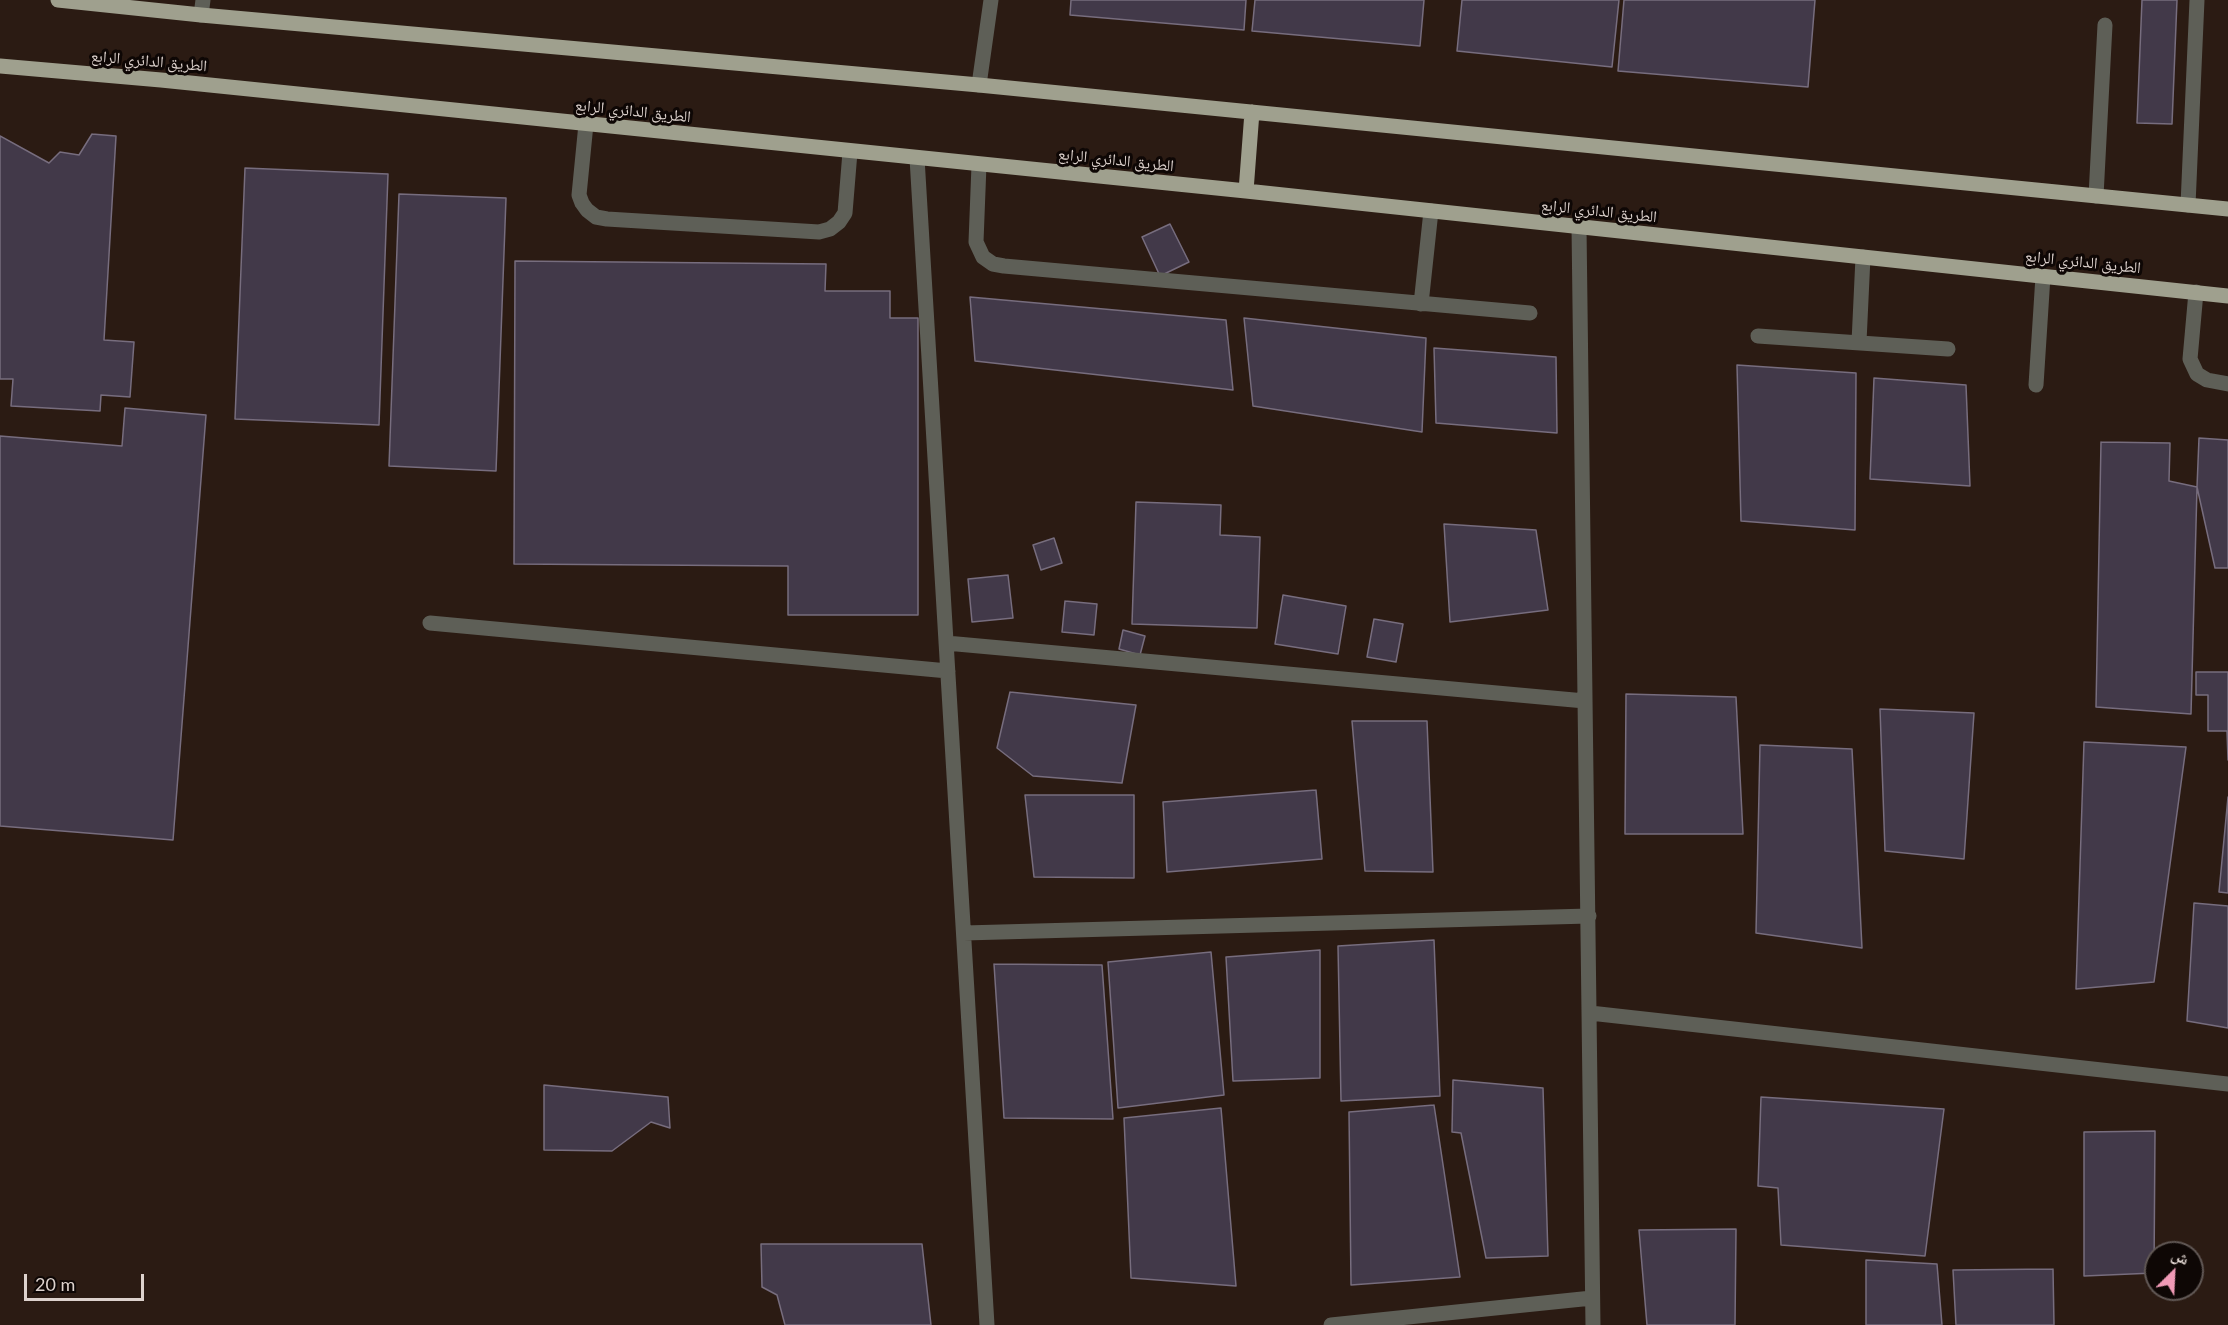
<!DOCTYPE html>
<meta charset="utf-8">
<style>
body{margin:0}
#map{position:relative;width:2228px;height:1325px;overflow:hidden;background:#2b1b13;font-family:Lato,"Noto Naskh Arabic",sans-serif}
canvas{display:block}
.north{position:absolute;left:2144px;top:1241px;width:60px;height:60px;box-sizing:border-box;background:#0e0705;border:2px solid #615855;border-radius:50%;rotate:24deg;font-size:16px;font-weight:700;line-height:24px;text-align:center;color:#ddd2cd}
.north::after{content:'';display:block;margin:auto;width:21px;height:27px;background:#f09ab6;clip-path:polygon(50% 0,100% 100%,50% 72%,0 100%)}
.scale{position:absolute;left:24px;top:1274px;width:120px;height:27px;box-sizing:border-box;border:3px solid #ddd2cd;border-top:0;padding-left:8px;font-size:18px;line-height:21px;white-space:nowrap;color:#ddd2cd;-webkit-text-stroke:4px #0e0705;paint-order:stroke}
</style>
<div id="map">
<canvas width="2228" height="1325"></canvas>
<div class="north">ش</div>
<div class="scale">20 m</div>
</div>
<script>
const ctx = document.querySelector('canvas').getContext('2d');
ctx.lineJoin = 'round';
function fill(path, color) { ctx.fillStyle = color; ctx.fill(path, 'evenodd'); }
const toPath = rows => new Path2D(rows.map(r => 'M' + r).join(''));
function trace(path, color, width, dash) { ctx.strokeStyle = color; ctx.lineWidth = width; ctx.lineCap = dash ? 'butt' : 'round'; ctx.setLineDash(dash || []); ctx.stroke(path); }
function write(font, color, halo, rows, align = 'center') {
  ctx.font = font + ' Lato,"Noto Naskh Arabic",sans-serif'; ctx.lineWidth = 6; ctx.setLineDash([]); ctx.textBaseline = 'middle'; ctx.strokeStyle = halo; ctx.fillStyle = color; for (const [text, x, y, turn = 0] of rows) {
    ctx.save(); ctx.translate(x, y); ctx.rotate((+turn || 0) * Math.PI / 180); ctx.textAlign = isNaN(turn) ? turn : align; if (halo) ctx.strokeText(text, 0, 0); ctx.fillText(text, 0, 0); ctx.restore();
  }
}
const building = toPath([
 [1071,0,1246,0,1244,30,1070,15,1071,0],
 [1255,0,1424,0,1420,46,1252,31,1255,0],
 [1462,0,1619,0,1612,67,1457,51,1462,0],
 [1624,0,1815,0,1808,87,1618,71,1624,0],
 [2142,0,2177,0,2172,124,2137,123,2142,0],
 [92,134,116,136,104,340,134,342,130,397,101,395,100,411,11,406,13,379,0,379,0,136,49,163,60,152,79,155,92,134],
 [245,168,388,174,379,425,235,419,245,168],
 [399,194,506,198,496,471,389,466,399,194],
 [1170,224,1189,262,1160,276,1142,237,1170,224],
 [515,261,826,264,825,291,890,291,890,318,918,318,918,615,788,615,788,566,514,564,515,261],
 [970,297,1226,320,1233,390,975,361,970,297],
 [1244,318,1426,338,1422,432,1253,406,1244,318],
 [1434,348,1556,357,1557,433,1436,423,1434,348],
 [1737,365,1856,373,1855,530,1741,521,1737,365],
 [1874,378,1966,385,1970,486,1870,479,1874,378],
 [125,408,206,415,173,840,0,826,0,436,122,446,125,408],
 [2199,438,2228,440,2228,568,2215,568,2197,487,2199,438],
 [2101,442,2170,443,2169,481,2197,487,2191,714,2096,707,2101,442],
 [1136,502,1221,505,1220,535,1260,537,1257,628,1132,624,1136,502],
 [1444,524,1536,530,1548,610,1450,622,1444,524],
 [1054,538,1062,563,1041,570,1033,545,1054,538],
 [1008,575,1013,618,972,622,968,579,1008,575],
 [1283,595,1346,606,1338,654,1275,644,1283,595],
 [1065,601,1097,604,1094,635,1062,632,1065,601],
 [1374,619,1403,624,1396,662,1367,657,1374,619],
 [1123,630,1145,636,1140,655,1119,649,1123,630],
 [2196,672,2228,672,2228,760,2227,731,2208,731,2208,695,2196,695,2196,672],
 [1010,692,1136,705,1122,783,1033,776,997,748,1010,692],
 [1626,694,1736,697,1743,834,1625,834,1626,694],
 [1880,709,1974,713,1964,859,1885,851,1880,709],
 [1352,721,1427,721,1433,872,1365,871,1352,721],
 [2084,742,2186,747,2154,982,2076,989,2084,742],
 [1760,745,1852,749,1862,948,1756,933,1760,745],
 [1316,790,1322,859,1167,872,1163,802,1316,790],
 [1025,795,1134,795,1134,878,1034,877,1025,795],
 [2228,797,2228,893,2219,892,2228,797],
 [2194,903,2228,906,2228,1028,2187,1021,2194,903],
 [1434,940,1440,1096,1341,1101,1338,946,1434,940],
 [1320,950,1320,1078,1233,1081,1226,957,1320,950],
 [1211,952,1224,1095,1118,1108,1108,962,1211,952],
 [994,964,1102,965,1113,1119,1004,1118,994,964],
 [1453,1080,1543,1088,1548,1256,1486,1258,1461,1133,1452,1132,1453,1080],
 [544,1085,668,1097,670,1128,651,1122,612,1151,544,1150,544,1085],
 [1761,1097,1944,1109,1925,1256,1781,1245,1778,1188,1758,1186,1761,1097],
 [1434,1105,1460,1277,1351,1285,1349,1112,1434,1105],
 [1221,1108,1236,1286,1131,1278,1124,1118,1221,1108],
 [2155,1131,2154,1273,2084,1276,2084,1132,2155,1131],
 [1736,1229,1735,1325,1647,1325,1639,1230,1736,1229],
 [761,1244,922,1244,931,1325,785,1325,777,1295,762,1287,761,1244],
 [1866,1260,1937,1264,1942,1325,1866,1325,1866,1260],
 [2053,1269,2054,1325,1956,1325,1953,1270,2053,1269]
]);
fill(building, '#423949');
trace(building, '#776d7e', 1.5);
trace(toPath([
 [201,15,203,0],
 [979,85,991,0],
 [586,124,579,195,582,203,587,210,596,217,607,219,819,232,830,229,839,222,845,213,850,152],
 [917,158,987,1325],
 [979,165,976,242,983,257,993,264,1004,266,1530,313],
 [2096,196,2105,25],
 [2188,205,2197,0],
 [1579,227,1593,1325],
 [2196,292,2190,359,2197,374,2207,380,2228,384],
 [1421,304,1431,211],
 [1758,336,1948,349],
 [1859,342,1863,257],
 [2036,385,2043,276],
 [430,623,948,671],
 [946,643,1585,701],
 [964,933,1589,916],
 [1590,1013,2228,1084],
 [1331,1325,1592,1298]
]), '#5e5f57', 15);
trace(toPath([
 [58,0,201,15,979,85,2228,209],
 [0,66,161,80,1246,191,2228,296],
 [1246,191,1252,112]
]), '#9fa08e', 15);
write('16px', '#ddd2cd', '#0e0705', [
 ["الطريق الدائري الرابع",149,61,5],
 ["الطريق الدائري الرابع",633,111,6],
 ["الطريق الدائري الرابع",1116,160,6],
 ["الطريق الدائري الرابع",1599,211,6],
 ["الطريق الدائري الرابع",2083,262,6]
]);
</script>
